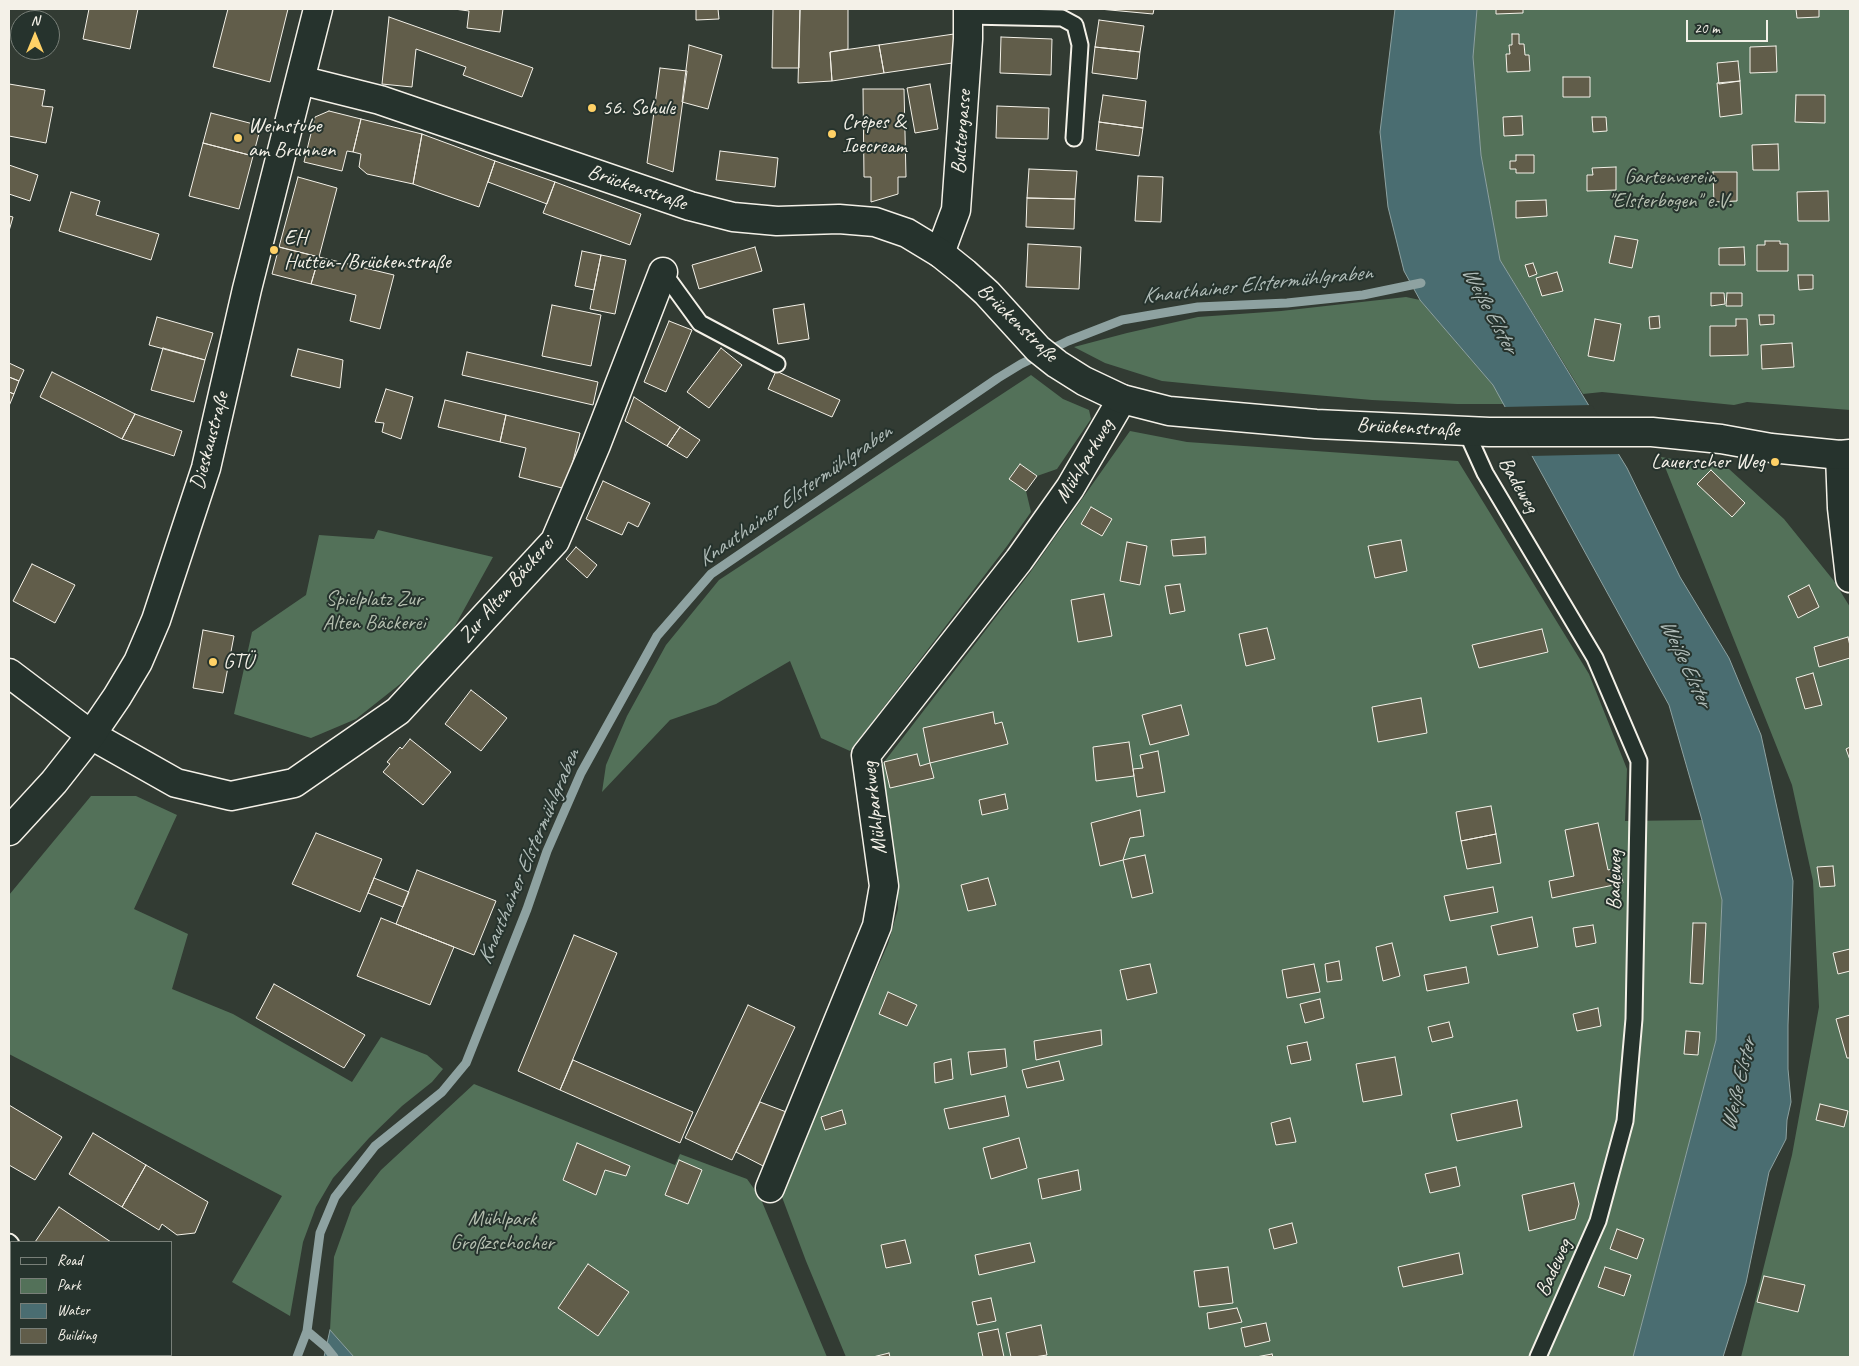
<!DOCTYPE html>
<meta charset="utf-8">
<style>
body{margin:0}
#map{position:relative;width:1859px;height:1366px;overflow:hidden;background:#323b33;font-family:Caveat,sans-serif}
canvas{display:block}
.frame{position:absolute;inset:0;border:10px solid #f4f1e8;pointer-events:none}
.legend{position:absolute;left:10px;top:1241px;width:162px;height:115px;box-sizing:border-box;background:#26332d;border:1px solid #787f78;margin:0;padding:6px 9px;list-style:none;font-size:15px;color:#f4f1e8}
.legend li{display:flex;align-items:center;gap:10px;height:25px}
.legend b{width:25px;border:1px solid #787f78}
.north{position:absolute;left:10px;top:10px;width:50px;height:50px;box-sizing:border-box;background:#26332d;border:1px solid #787f78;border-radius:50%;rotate:0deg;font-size:14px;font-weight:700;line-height:20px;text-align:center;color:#f4f1e8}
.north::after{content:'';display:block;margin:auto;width:18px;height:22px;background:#ffd166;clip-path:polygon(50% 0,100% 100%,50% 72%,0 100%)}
.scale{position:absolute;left:1686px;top:20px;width:82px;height:22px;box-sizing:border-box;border:2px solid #f4f1e8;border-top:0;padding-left:6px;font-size:15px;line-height:18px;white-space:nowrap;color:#f4f1e8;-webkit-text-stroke:4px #26332d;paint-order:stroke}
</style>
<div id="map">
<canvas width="1859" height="1366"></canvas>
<div class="frame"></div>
<ul class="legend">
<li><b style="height:6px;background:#26332d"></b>Road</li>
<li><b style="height:14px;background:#537159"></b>Park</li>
<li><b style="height:14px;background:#4a6d71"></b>Water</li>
<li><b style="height:14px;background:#615d4a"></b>Building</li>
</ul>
<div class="north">N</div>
<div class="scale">20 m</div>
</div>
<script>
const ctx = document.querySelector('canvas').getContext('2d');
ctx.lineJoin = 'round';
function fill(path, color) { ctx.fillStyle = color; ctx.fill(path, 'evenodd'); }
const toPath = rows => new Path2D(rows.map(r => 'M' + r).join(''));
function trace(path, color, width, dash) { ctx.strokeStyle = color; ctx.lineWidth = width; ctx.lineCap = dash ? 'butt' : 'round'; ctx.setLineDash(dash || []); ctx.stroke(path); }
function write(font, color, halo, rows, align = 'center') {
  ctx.font = font + ' Caveat,sans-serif'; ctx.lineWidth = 4; ctx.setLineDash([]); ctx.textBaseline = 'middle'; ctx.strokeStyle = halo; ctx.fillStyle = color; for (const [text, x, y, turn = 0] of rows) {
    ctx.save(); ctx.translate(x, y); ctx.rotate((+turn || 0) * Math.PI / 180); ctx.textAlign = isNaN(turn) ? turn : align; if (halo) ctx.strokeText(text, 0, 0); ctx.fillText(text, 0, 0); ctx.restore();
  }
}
fill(toPath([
 [1477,9,1850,9,1850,410,1747,402,1734,405,1602,392,1583,394,1500,260,1481,155,1473,57],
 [1406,297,1420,300,1493,385,1505,404,1457,404,1372,400,1213,386,1162,381,1105,363,1074,347,1127,333,1198,317,1281,311],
 [1031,375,1063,399,1089,410,1091,419,1057,469,1037,476,1020,464,1010,479,1026,491,1031,512,1007,546,850,751,821,738,790,661,716,704,670,720,602,792,606,765,627,716,666,645,719,580],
 [1130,431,1187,442,1458,461,1589,674,1627,769,1625,821,1702,820,1722,900,1716,1040,1633,1357,846,1357,806,1261,779,1189,888,944,898,909,898,886,881,766,1029,574],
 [1661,457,1729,469,1784,519,1834,581,1850,607,1850,1357,1741,1357,1792,1155,1819,1007,1813,881,1792,785],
 [378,530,493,557,451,633,409,677,356,719,311,738,234,714,252,632,306,595,319,535,374,539],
 [91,796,136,796,177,815,134,909,188,934,172,989,233,1014,352,1082,381,1037,427,1055,443,1069,432,1082,402,1106,369,1138,333,1178,316,1207,303,1242,290,1316,232,1282,282,1196,9,1054,9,895],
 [474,1084,675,1165,680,1154,747,1179,760,1197,827,1357,354,1357,330,1330,334,1257,352,1207,381,1170]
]), '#537159');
const water = toPath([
 [1395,9,1477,9,1473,57,1481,155,1500,260,1627,468,1680,577,1729,658,1761,735,1793,881,1788,1025,1788,1069,1791,1102,1787,1120,1786,1139,1769,1172,1746,1283,1723,1357,1633,1357,1716,1040,1722,900,1702,820,1669,705,1493,385,1420,300,1404,271,1388,207,1380,132,1395,9],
 [330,1330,354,1357,324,1357,330,1330]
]);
fill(water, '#4a6d71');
trace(water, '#8ea2a1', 1);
fill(toPath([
 [1592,405,1622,454,1530,456,1503,407]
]), '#323b33');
trace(toPath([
 [307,1331,326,1347,334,1357],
 [297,1357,307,1331,320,1233,335,1197,375,1146,442,1092,466,1063,527,909,547,851,581,773,657,636,711,574,998,378,1021,364,1068,341,1122,320,1198,307,1287,303,1363,295,1421,283]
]), '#8ea2a1', 9);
const building = toPath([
 [89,9,138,9,130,49,83,39,89,9],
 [228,9,288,9,270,82,213,67,228,9],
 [454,9,503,9,500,32,467,28,469,11,454,9],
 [696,9,718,9,719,19,696,20,696,9],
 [773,9,800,9,799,68,772,68,773,9],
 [800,9,848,9,848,49,830,52,832,81,798,83,800,9],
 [1099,9,1154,9,1153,14,1099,9],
 [1496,9,1523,9,1523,13,1496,14,1496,9],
 [1796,9,1819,9,1819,17,1797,18,1796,9],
 [389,17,533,68,522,97,463,75,466,67,416,49,412,87,382,84,389,17],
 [1099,20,1144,26,1140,52,1095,47,1099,20],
 [954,34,959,62,884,73,879,45,954,34],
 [1512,34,1519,34,1519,44,1524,44,1525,55,1529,55,1530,71,1507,72,1506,54,1510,54,1509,45,1512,45,1512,34],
 [1001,37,1052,39,1051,75,1000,73,1001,37],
 [689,45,722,55,708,109,682,102,689,45],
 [879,45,884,73,832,81,830,52,879,45],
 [1776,46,1777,72,1750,73,1750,47,1776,46],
 [1095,47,1140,52,1137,79,1092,73,1095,47],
 [1738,61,1740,81,1719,84,1717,63,1738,61],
 [660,68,687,71,673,172,647,163,660,68],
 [1563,77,1590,77,1590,97,1563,97,1563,77],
 [1740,81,1742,114,1720,117,1717,83,1740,81],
 [9,84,45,90,42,106,53,107,46,143,9,136,9,84],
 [930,84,938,129,915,133,907,88,930,84],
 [863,89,904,89,906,177,898,177,898,194,871,202,871,177,864,177,863,89],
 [1103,95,1146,101,1143,128,1099,122,1103,95],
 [1796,95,1825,95,1825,123,1795,122,1796,95],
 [997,106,1049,108,1048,139,996,138,997,106],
 [329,111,361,119,353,152,347,151,342,171,304,162,315,117,329,111],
 [211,113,261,126,253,156,203,143,211,113],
 [1522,116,1523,135,1504,136,1503,117,1522,116],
 [1592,117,1606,117,1607,131,1593,132,1592,117],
 [361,119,422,134,413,184,367,174,359,167,361,154,353,152,361,119],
 [1099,122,1143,128,1139,156,1096,150,1099,122],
 [422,134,495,161,479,207,413,184,422,134],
 [203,143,253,156,239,209,189,196,203,143],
 [1778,144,1779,170,1753,170,1752,145,1778,144],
 [720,151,778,158,775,187,716,180,720,151],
 [1516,155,1534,155,1534,173,1516,173,1516,169,1510,169,1510,161,1516,161,1516,155],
 [495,161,555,182,547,204,488,182,495,161],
 [9,165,38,175,30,201,9,194,9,165],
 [1616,167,1616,190,1587,191,1587,175,1593,175,1592,168,1616,167],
 [1029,169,1077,171,1075,199,1027,198,1029,169],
 [1713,172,1737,172,1737,201,1714,202,1713,172],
 [1138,176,1163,177,1161,222,1135,221,1138,176],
 [298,177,337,188,319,257,279,247,298,177],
 [555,182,641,214,630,245,543,213,555,182],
 [1828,191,1829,221,1798,221,1797,192,1828,191],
 [71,192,100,201,96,215,159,234,151,260,59,231,71,192],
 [1027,198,1075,199,1074,229,1026,227,1027,198],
 [1546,200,1547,216,1516,218,1516,201,1546,200],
 [9,216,13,217,9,231,9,216],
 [1615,236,1638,240,1632,268,1609,263,1615,236],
 [1765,241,1780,241,1780,244,1788,244,1788,271,1757,271,1757,245,1765,245,1765,241],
 [1028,244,1081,247,1079,289,1026,287,1028,244],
 [279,247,319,257,311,284,272,274,279,247],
 [755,247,762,271,699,289,692,265,755,247],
 [1744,247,1745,265,1719,265,1719,248,1744,247],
 [582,251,601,255,594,290,575,286,582,251],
 [601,255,626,260,615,314,590,309,601,255],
 [319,257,394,275,380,329,350,321,356,295,311,284,319,257],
 [1533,263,1537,274,1529,277,1525,265,1533,263],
 [1557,272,1563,291,1542,296,1536,278,1557,272],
 [1798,275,1813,275,1813,289,1799,290,1798,275],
 [1711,293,1724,293,1725,304,1711,306,1711,293],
 [1727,293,1742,293,1742,306,1726,306,1727,293],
 [804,304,809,339,778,344,773,309,804,304],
 [552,305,601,315,591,366,542,356,552,305],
 [1759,315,1774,315,1774,324,1760,325,1759,315],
 [1659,316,1660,328,1650,329,1649,317,1659,316],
 [157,317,213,333,205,360,149,345,157,317],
 [1595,319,1621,324,1614,361,1588,356,1595,319],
 [1736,319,1747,319,1748,355,1710,356,1710,326,1736,326,1736,319],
 [669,321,692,330,666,392,644,382,669,321],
 [1792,343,1794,367,1762,369,1761,345,1792,343],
 [163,348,205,360,194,402,151,390,163,348],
 [721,348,742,365,709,408,687,392,721,348],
 [298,349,343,360,340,388,291,376,298,349],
 [467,352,598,382,593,405,462,375,467,352],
 [9,363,24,370,19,381,9,377,9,363],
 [776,371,840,400,832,417,768,389,776,371],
 [52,372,135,414,122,439,40,397,52,372],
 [9,377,19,381,14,394,9,392,9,377],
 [386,389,413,397,401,439,382,432,384,423,375,422,386,389],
 [9,392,14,394,9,406,9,392],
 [634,397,680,427,667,446,625,421,634,397],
 [445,400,506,415,500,442,438,427,445,400],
 [135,414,182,431,174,456,122,439,135,414],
 [506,415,580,433,566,489,519,477,526,448,500,442,506,415],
 [680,427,700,440,687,458,667,446,680,427],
 [1020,464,1037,476,1026,491,1009,479,1020,464],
 [1711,470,1745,503,1732,517,1697,484,1711,470],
 [603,481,650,503,638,527,628,522,622,535,586,519,603,481],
 [1091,507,1112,519,1102,536,1081,524,1091,507],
 [1205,537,1206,554,1173,556,1171,540,1205,537],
 [1401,540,1407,571,1375,578,1368,546,1401,540],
 [1127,542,1147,546,1140,585,1120,581,1127,542],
 [576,547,597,565,587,578,566,559,576,547],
 [32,564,75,585,55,623,13,601,32,564],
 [1180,584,1185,611,1170,614,1165,586,1180,584],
 [1809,585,1819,607,1798,618,1788,596,1809,585],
 [1104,594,1112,636,1078,642,1071,600,1104,594],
 [1267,628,1275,659,1246,666,1239,634,1267,628],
 [1542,629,1548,652,1479,668,1472,645,1542,629],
 [203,630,234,636,223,693,193,688,203,630],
 [1848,637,1850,646,1850,658,1819,667,1814,647,1848,637],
 [1813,673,1822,705,1805,709,1796,678,1813,673],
 [471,690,507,718,481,751,445,724,471,690],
 [1421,698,1427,733,1378,742,1372,707,1421,698],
 [1181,705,1189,735,1150,745,1142,715,1181,705],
 [993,712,995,724,1002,722,1008,744,930,763,923,728,993,712],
 [410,739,451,772,423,805,383,772,390,764,387,762,400,747,402,749,410,739],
 [1129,742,1134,776,1096,781,1093,747,1129,742],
 [1850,747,1850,760,1846,749,1850,747],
 [1158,751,1165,792,1137,797,1133,769,1143,768,1140,755,1158,751],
 [917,754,920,766,930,763,934,778,890,788,884,762,917,754],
 [1005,794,1008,809,982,815,979,800,1005,794],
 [1491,806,1496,834,1461,841,1456,812,1491,806],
 [1140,810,1144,836,1130,838,1123,860,1100,866,1091,823,1140,810],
 [1598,823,1608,870,1620,867,1623,883,1552,898,1549,881,1574,876,1565,830,1598,823],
 [316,833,382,859,360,912,292,884,316,833],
 [1496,834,1501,863,1467,869,1461,841,1496,834],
 [1145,855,1153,893,1132,898,1123,860,1145,855],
 [1833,866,1835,886,1820,887,1817,867,1833,866],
 [417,870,496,901,474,955,396,924,417,870],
 [374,878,409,892,403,907,368,893,374,878],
 [988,878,996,905,968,911,961,885,988,878],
 [1493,887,1498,912,1450,921,1444,896,1493,887],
 [1532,917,1538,947,1498,955,1491,926,1532,917],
 [381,918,454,947,430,1005,357,976,381,918],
 [1693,923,1706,923,1703,984,1690,983,1693,923],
 [1593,925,1596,943,1576,947,1573,928,1593,925],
 [574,935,617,953,560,1090,518,1071,574,935],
 [1392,943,1400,976,1383,981,1376,947,1392,943],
 [1850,949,1850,971,1838,974,1833,953,1850,949],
 [1339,961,1342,980,1327,982,1325,964,1339,961],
 [1150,964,1157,993,1127,1000,1120,970,1150,964],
 [1314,964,1320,992,1287,998,1282,970,1314,964],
 [1466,967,1469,983,1427,991,1424,975,1466,967],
 [274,984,365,1035,344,1068,256,1018,274,984],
 [888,992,917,1005,907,1026,879,1014,888,992],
 [1320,999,1324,1018,1305,1023,1300,1004,1320,999],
 [748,1005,795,1027,732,1160,685,1138,748,1005],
 [1598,1008,1601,1026,1577,1031,1573,1014,1598,1008],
 [1850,1015,1850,1058,1847,1058,1836,1019,1850,1015],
 [1449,1022,1453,1037,1432,1042,1428,1027,1449,1022],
 [1101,1030,1102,1045,1036,1060,1034,1041,1101,1030],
 [1686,1031,1700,1032,1698,1055,1684,1054,1686,1031],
 [1307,1042,1311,1060,1291,1064,1287,1046,1307,1042],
 [1005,1049,1007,1067,971,1075,968,1052,1005,1049],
 [1395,1057,1402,1095,1363,1102,1356,1064,1395,1057],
 [951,1059,953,1079,935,1083,934,1063,951,1059],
 [573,1060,693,1112,680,1143,560,1090,573,1060],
 [1059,1061,1064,1080,1027,1088,1022,1070,1059,1061],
 [1005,1096,1009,1116,949,1129,944,1109,1005,1096],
 [1517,1100,1522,1127,1457,1141,1451,1114,1517,1100],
 [760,1102,789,1113,767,1168,736,1152,760,1102],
 [1820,1104,1848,1111,1844,1127,1816,1120,1820,1104],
 [9,1105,62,1137,35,1180,9,1165,9,1105],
 [842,1110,846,1124,825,1130,821,1117,842,1110],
 [1290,1118,1296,1142,1276,1145,1271,1123,1290,1118],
 [93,1133,146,1165,122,1207,69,1174,93,1133],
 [1019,1138,1027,1168,991,1179,983,1148,1019,1138],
 [577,1143,630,1166,626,1176,605,1170,596,1195,563,1180,577,1143],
 [679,1160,702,1170,688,1204,665,1195,679,1160],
 [146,1165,208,1202,195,1233,177,1235,162,1224,159,1230,122,1207,146,1165],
 [1456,1167,1460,1186,1430,1193,1425,1174,1456,1167],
 [1078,1170,1081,1190,1042,1199,1038,1179,1078,1170],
 [1574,1183,1579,1204,1575,1219,1529,1231,1522,1195,1574,1183],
 [59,1207,111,1242,35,1242,59,1207],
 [1292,1223,1297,1243,1274,1249,1269,1229,1292,1223],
 [1617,1229,1644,1239,1637,1259,1610,1249,1617,1229],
 [905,1240,911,1263,886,1268,881,1245,905,1240],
 [1030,1243,1035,1262,979,1275,975,1255,1030,1243],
 [1459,1253,1463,1274,1403,1287,1398,1267,1459,1253],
 [588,1264,629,1292,598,1336,558,1308,588,1264],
 [1228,1267,1233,1303,1199,1307,1194,1271,1228,1267],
 [1605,1267,1631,1275,1624,1296,1598,1287,1605,1267],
 [9,1274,11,1277,11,1285,9,1287,9,1274],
 [1764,1276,1805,1285,1798,1312,1757,1302,1764,1276],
 [991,1298,996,1321,977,1325,972,1302,991,1298],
 [1237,1308,1242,1322,1209,1329,1207,1313,1237,1308],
 [1266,1323,1270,1341,1245,1347,1241,1328,1266,1323],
 [1041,1325,1047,1355,1034,1357,1011,1357,1006,1333,1041,1325],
 [998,1329,1004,1357,983,1357,978,1333,998,1329],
 [9,1340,11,1343,11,1355,22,1355,25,1357,9,1357,9,1340],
 [889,1353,890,1357,873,1357,889,1353],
 [1272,1354,1273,1357,1256,1357,1272,1354]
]);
fill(building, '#615d4a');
trace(building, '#f4f1e8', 1);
const lane = toPath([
 [968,16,1062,18,1075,25,1080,45,1074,138],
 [663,272,700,323,777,364],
 [1466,431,1485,473,1595,658,1639,761,1634,1019,1625,1121,1598,1221,1538,1357],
 [9,1242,11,1244]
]);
const street = toPath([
 [940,253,956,210,968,39,968,9],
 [1840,455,1842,508,1850,578],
 [91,735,176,783,231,796,294,783,398,711,555,541,596,445,663,272],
 [770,1188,877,926,884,886,866,755,1019,560,1070,488,1122,399],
 [9,1305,11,1303]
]);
const secondary = toPath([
 [300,80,380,100,690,206,733,217,777,221,839,219,875,222,907,233,940,253,965,273,987,293,1038,349,1057,364,1084,381,1122,399,1169,411,1316,424,1489,432,1652,432,1721,439,1771,448,1840,455,1850,454],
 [9,673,91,735],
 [9,831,54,782,91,735,117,697,138,662,156,620,206,468,247,289,318,9]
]);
trace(lane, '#f4f1e8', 19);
trace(street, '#f4f1e8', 31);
trace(secondary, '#f4f1e8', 31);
trace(lane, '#26332d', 15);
trace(street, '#26332d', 28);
trace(secondary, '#26332d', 28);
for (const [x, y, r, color] of [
 [592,108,5,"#ffd166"],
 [832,134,5,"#ffd166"],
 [238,138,5,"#ffd166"],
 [274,250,5,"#ffd166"],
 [1775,462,5,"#ffd166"],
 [213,662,5,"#ffd166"]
]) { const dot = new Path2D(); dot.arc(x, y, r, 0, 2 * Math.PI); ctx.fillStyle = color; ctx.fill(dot); trace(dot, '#26332d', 2); }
write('21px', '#f4f1e8', '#26332d', [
 ["56. Schule",602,108],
 ["Crêpes &",842,122],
 ["Icecream",842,146],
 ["Weinstube",248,126],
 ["am Brunnen",248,150],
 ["EH",284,238],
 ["Hutten-/Brückenstraße",284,262],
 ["Lauerscher Weg",1765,462,"right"],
 ["GTÜ",223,662]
], 'left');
write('21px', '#f4f1e8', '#26332d', [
 ["Buttergasse",962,132,-86],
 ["Brückenstraße",637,188,19],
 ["Brückenstraße",1017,323,44],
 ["Brückenstraße",1408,428,3],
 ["Dieskaustraße",210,441,-75],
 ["Mühlparkweg",1085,461,-59],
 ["Badeweg",1518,485,60],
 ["Zur Alten Bäckerei",507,590,-49],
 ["Mühlparkweg",875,808,-97],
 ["Badeweg",1615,880,-89],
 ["Badeweg",1554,1268,-66]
]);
write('21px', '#b4beaf', '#26332d', [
 ["Gartenverein",1670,177],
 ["\"Elsterbogen\" e.V.",1670,201],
 ["Spielplatz Zur",374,599],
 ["Alten Bäckerei",374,623],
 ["Mühlpark",502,1219],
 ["Großzschocher",502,1243]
]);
write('italic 22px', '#b0bcb8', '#26332d', [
 ["Knauthainer Elstermühlgraben",1257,285,-6],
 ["Weiße Elster",1489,310,62],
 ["Knauthainer Elstermühlgraben",795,496,-35],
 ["Weiße Elster",1685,663,65],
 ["Knauthainer Elstermühlgraben",529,857,-67],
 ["Weiße Elster",1739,1085,-77]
]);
</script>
